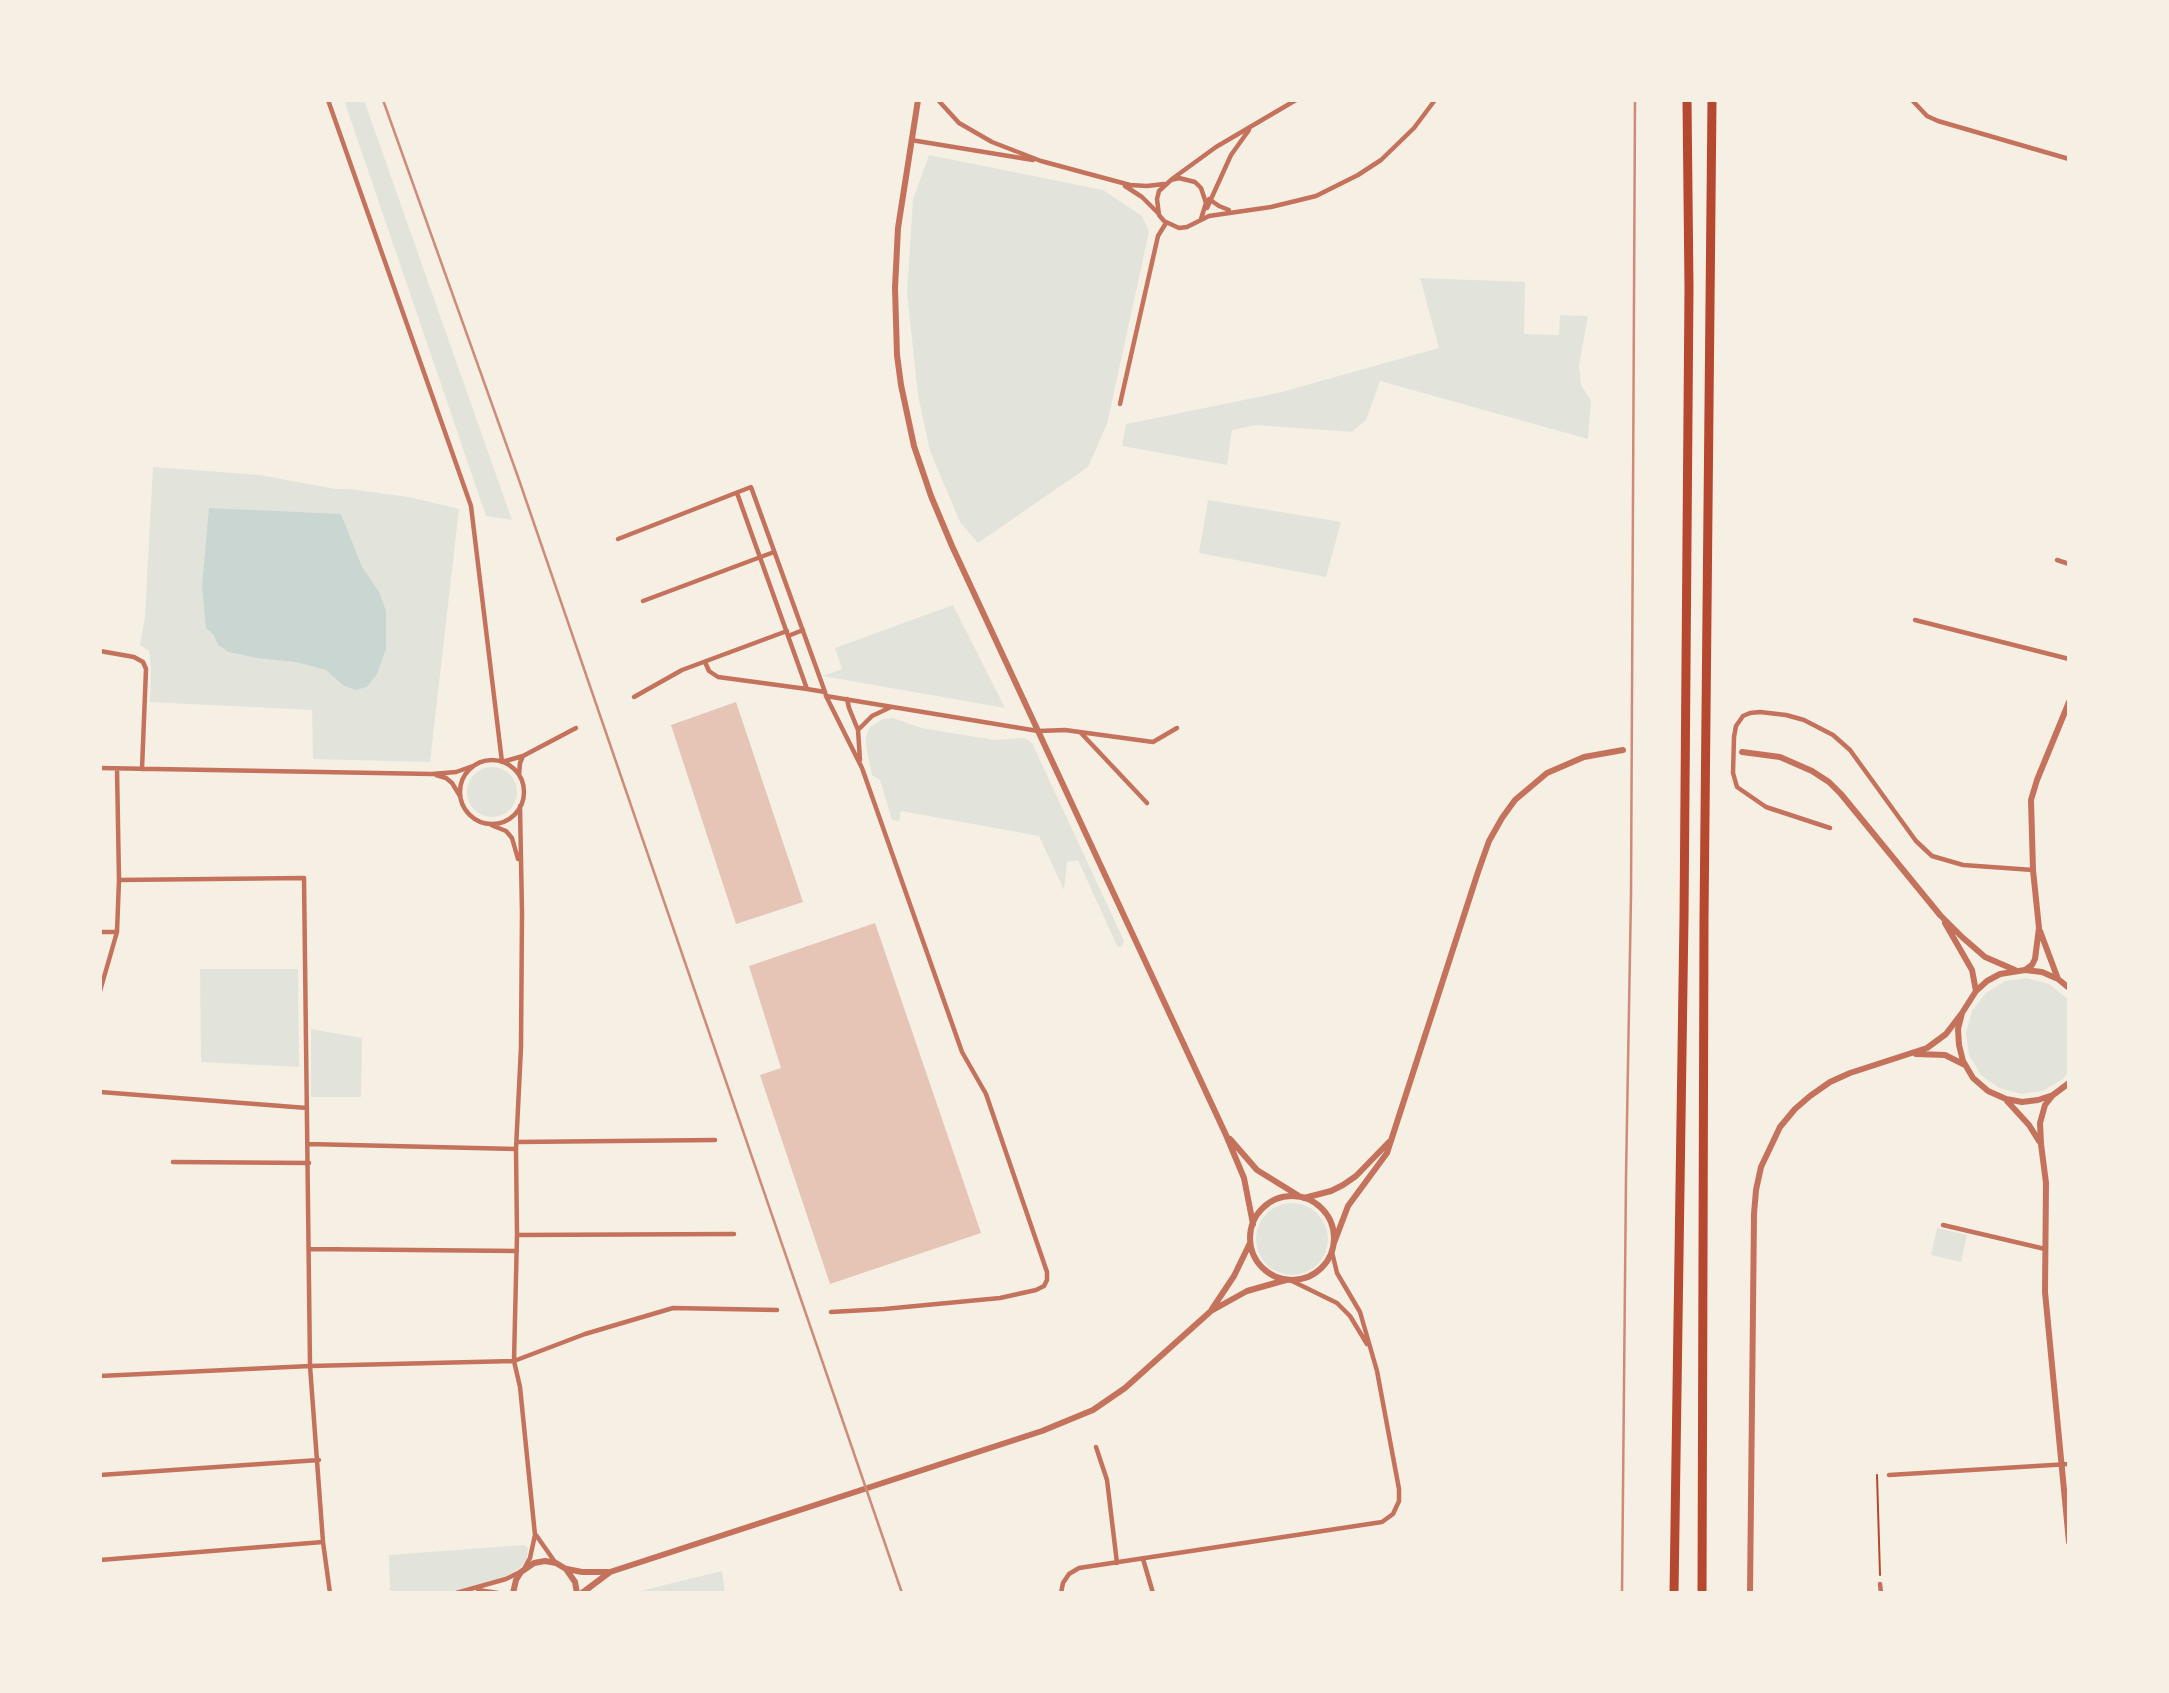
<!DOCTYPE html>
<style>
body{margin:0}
#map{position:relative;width:2169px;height:1693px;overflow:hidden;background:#f6efe4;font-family:"Crimson Pro",serif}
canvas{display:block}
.frame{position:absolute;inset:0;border:102px solid #f6efe4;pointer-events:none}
</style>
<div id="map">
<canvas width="2169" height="1693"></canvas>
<div class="frame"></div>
</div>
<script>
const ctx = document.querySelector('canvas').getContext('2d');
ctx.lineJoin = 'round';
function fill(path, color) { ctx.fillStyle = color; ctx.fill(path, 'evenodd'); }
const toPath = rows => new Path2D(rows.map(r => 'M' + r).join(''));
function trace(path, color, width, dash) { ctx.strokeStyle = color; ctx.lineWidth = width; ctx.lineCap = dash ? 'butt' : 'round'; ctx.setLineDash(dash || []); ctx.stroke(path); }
fill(toPath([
 [344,100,364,100,512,520,486,516],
 [929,155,1103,190,1142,216,1149,232,1107,424,1088,467,978,543,960,522,930,451,918,395,907,293,913,199],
 [1420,278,1525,282,1524,334,1559,335,1560,315,1588,316,1579,365,1581,385,1591,401,1588,439,1380,381,1366,420,1352,432,1256,425,1232,430,1227,465,1122,446,1126,424,1278,393,1439,348],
 [153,467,260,475,336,489,349,489,409,497,459,509,430,762,313,759,312,710,150,702,151,670,149,651,140,645,145,617],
 [1208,500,1341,522,1326,577,1199,553],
 [953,605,1005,708,823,676,842,669,835,648],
 [893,718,921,728,995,740,1023,738,1028,740,1032,743,1124,941,1122,946,1118,948,1078,860,1067,862,1064,890,1039,836,901,811,899,821,892,820,880,780,872,775,866,746,866,736,870,727,883,719],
 '467 792a25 25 0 1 1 50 0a25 25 0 1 1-50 0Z',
 [200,969,298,969,299,1067,201,1062],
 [2027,978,2049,984,2069,1000,2069,1071,2063,1079,2043,1091,2021,1094,1999,1088,1981,1075,1969,1055,1966,1033,1972,1011,1986,993,2005,981],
 [311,1029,362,1038,361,1097,311,1097],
 '1256 1239a36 36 0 1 1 72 0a36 36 0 1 1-72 0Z',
 [1937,1228,1967,1235,1961,1262,1931,1255],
 [524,1545,528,1548,527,1560,520,1568,503,1578,446,1593,390,1593,389,1555],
 [722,1571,725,1593,632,1593]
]), '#e2e4dc');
fill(toPath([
 [209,508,341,514,362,567,379,592,386,611,386,649,377,674,367,687,355,690,343,685,326,670,296,662,257,658,229,652,218,645,214,635,206,628,202,587]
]), '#c9d6d2');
fill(toPath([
 [736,702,803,902,736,924,671,725],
 [875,923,981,1233,830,1284,760,1075,781,1068,749,966]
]), '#e6c5b7');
trace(toPath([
 [1877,1475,1880,1575]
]), '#b5482f', 2);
trace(toPath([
 [328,100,471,506,502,762,523,756,520,763,519,775],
 [938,100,959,123,992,142,1041,161,1130,185,1147,186,1164,184],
 [1912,100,1927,116,1938,121,2069,159],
 [911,140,1033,160],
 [1172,179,1216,147,1296,100],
 [1125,186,1142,197,1158,213],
 [1209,199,1219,206,1229,210],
 [1207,208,1231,155,1249,130],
 [1201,219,1206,203,1201,188,1195,182,1179,178,1171,180,1159,191,1157,199,1159,215,1164,221,1179,228,1187,227,1209,216,1271,207,1316,196,1358,175,1381,160,1414,128,1435,100],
 [1120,404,1158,236,1166,223],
 [737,493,807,689],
 [618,539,751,487,825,692],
 [2057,560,2069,564],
 [643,601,774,552],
 [1915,620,2069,659],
 [788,636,803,630],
 [100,651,134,657,143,662,146,669,142,769],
 [705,662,709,671,718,677,807,689,825,692,826,696,1038,731,1065,730,1153,742,1177,728],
 [826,696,862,768,962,1052,986,1094,1047,1272,1047,1280,1044,1286,1036,1290,1000,1298,884,1309,831,1312],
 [634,697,682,670,787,631],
 [847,699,849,708,858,730],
 [1081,733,1147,803],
 [523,756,576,728],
 [860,760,858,730,872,716,891,707],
 '460 792a32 32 0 1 1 64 0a32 32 0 1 1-64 0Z',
 [100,768,432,774,456,772,473,766],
 [436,775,446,778,452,783,460,796],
 [520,806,522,913,521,1047,516,1149,517,1235,514,1361,520,1387,535,1535,530,1558,525,1567],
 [491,825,506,831,512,838,518,859],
 [1830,828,1766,807,1737,787,1733,773,1734,737,1736,726,1743,716,1750,713,1760,712,1786,715,1804,720,1833,735,1850,750,1916,841,1932,856,1963,865,2033,870],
 [119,880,304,878,310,1366,323,1542,330,1593],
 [100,932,117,932],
 [100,991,117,932,119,880,117,769],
 [100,1092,307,1108],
 [517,1142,715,1140],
 [308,1144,516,1149],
 [173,1162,309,1163],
 [1943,1225,2045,1249],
 [518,1235,734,1234],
 [309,1249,517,1251],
 [1290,1280,1337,1303,1350,1316,1367,1344],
 [100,1376,310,1366,514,1361,585,1334,673,1308,777,1310],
 [1096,1447,1107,1480,1117,1563],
 [100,1475,319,1460],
 [1889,1475,2069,1464],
 [536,1535,555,1562],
 [1143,1559,1153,1593],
 [100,1560,323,1542],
 [1880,1584,1881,1593],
 [478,1590,498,1593],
 [456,1593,506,1579,520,1572],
 [1061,1593,1063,1583,1069,1574,1079,1568,1382,1522,1393,1514,1399,1501,1399,1489,1377,1371,1360,1312,1337,1273,1332,1252]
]), '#c5725c', 4.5);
trace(toPath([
 [918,100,898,228,895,288,897,355,901,385,914,446,931,496,952,546,1226,1135,1244,1178,1253,1224],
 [1742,752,1780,757,1812,771,1829,782,1841,794,1940,915,1962,937,1985,957,2015,970],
 [1945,923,1972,970,1976,991],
 [2040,931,2058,979],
 [2025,970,2032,965,2035,959,2039,928,2033,870,2031,800,2037,780,2069,702],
 [2069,988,2058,979,2042,972,2025,970,2000,974,1987,981,1976,991,1962,1013,1958,1029,1959,1045,1963,1061,1973,1078,1988,1091,2006,1099,2022,1102,2038,1100,2053,1095,2069,1083],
 [1916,1054,1945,1055,1965,1065],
 [2053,1095,2045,1105,2040,1123,2041,1144,2046,1183,2045,1292,2069,1542],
 [2007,1101,2029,1125,2039,1141],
 [1230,1139,1257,1170,1299,1196],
 '1250 1238a42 42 0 1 1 84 0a42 42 0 1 1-84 0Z',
 [1304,1198,1331,1191,1343,1185,1356,1176,1389,1142],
 [1334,1243,1348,1206,1387,1153,1478,872,1489,841,1502,818,1515,800,1547,773,1584,757,1623,750],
 [1212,1309,1234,1276,1250,1243],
 [567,1569,582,1572,608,1572],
 [513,1593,516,1580,521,1572,534,1563,545,1561,556,1563,566,1569,575,1582,577,1593],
 [582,1593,610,1572,1042,1431,1093,1410,1125,1388,1211,1311,1247,1291,1286,1280],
 [1750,1593,1754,1214,1756,1190,1761,1167,1780,1127,1795,1109,1810,1096,1830,1082,1850,1073,1927,1048,1946,1034,1962,1013]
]), '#c5725c', 6);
trace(toPath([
 [1674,1593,1684,917,1689,288,1687,100],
 [1702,1593,1704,919,1712,100]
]), '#b5482f', 9);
trace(toPath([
 [383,100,518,477,902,1593],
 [1622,1593,1626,1177,1631,895,1635,100]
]), '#cf8b77', 2.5);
</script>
